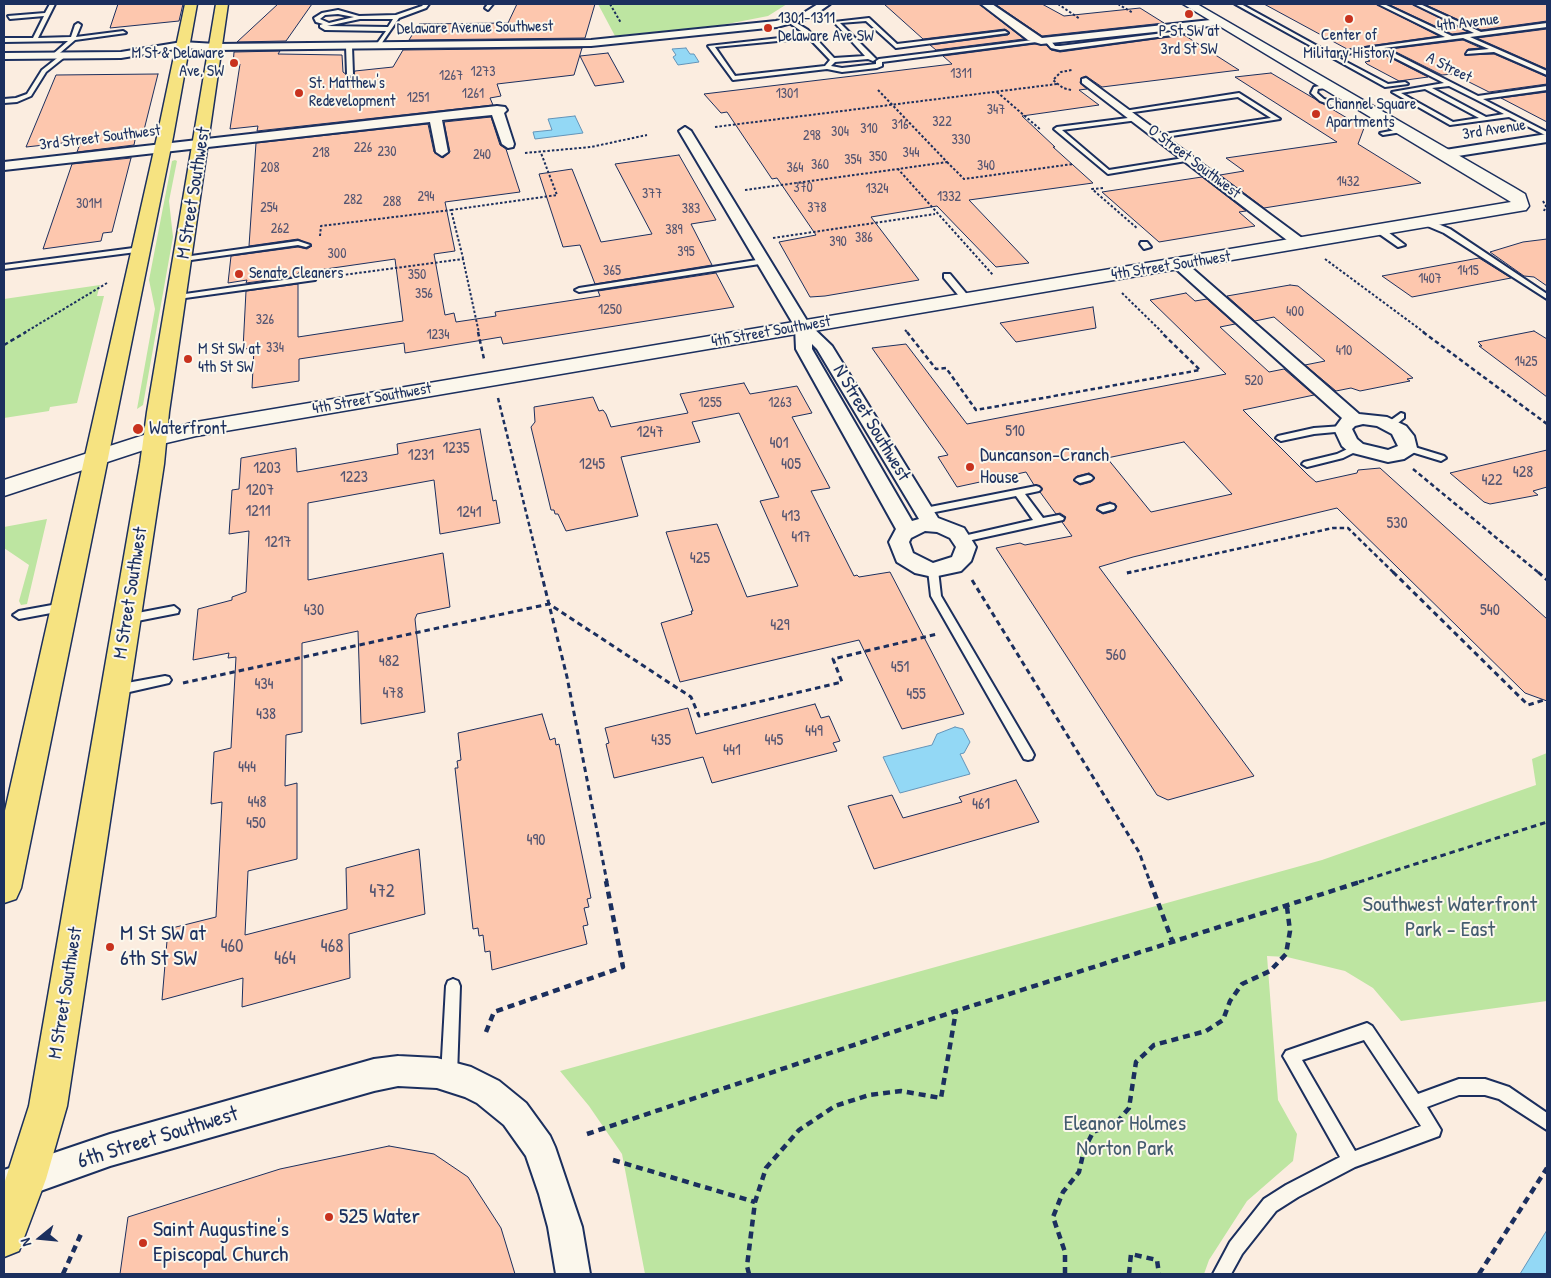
<!DOCTYPE html>
<style>
body{margin:0}
#map{position:relative;width:1551px;height:1278px;overflow:hidden;background:#fbede0;font-family:"Patrick Hand",sans-serif}
canvas{display:block}
.frame{position:absolute;inset:0;border:5px solid #1b2f5e;pointer-events:none}
.north{position:absolute;left:15px;top:1213px;width:50px;height:50px;-webkit-text-stroke:4px #fbf7ec;paint-order:stroke;rotate:253deg;font-size:14px;font-weight:700;line-height:20px;text-align:center;color:#1b2f5e}
.north::after{content:'';display:block;margin:auto;width:18px;height:22px;background:#1b2f5e;clip-path:polygon(50% 0,100% 100%,50% 72%,0 100%)}
</style>
<div id="map">
<canvas width="1551" height="1278"></canvas>
<div class="frame"></div>
<div class="north">N</div>
</div>
<script>
const ctx = document.querySelector('canvas').getContext('2d');
ctx.lineJoin = 'round';
function fill(path, color) { ctx.fillStyle = color; ctx.fill(path, 'evenodd'); }
const toPath = rows => new Path2D(rows.map(r => 'M' + r).join(''));
function trace(path, color, width, dash) { ctx.strokeStyle = color; ctx.lineWidth = width; ctx.lineCap = dash ? 'butt' : 'round'; ctx.setLineDash(dash || []); ctx.stroke(path); }
function write(font, color, halo, rows, align = 'center') {
  ctx.font = font + ' "Patrick Hand",sans-serif'; ctx.lineWidth = 4; ctx.setLineDash([]); ctx.textBaseline = 'middle'; ctx.strokeStyle = halo; ctx.fillStyle = color; for (const [text, x, y, turn = 0] of rows) {
    ctx.save(); ctx.translate(x, y); ctx.rotate((+turn || 0) * Math.PI / 180); ctx.textAlign = isNaN(turn) ? turn : align; if (halo) ctx.strokeText(text, 0, 0); ctx.fillText(text, 0, 0); ctx.restore();
  }
}
fill(toPath([
 [598,4,787,4,768,16,722,25,615,36],
 [175,160,177,161,169,201,173,237,143,405,137,409,155,309,149,280,172,161],
 [100,285,97,296,104,296,77,403,50,407,49,411,4,418,4,299],
 [47,519,27,604,21,605,19,601,29,565,4,548,4,527],
 [1547,753,1547,1001,1401,1021,1373,988,1345,971,1287,957,1267,956,1278,1100,1297,1134,1293,1161,1247,1201,1209,1260,1204,1274,645,1274,622,1154,589,1106,560,1071,1322,860,1536,785,1532,759]
]), '#bde5a1');
const water = toPath([
 [686,48,690,54,694,54,699,62,678,65,673,57,676,55,672,49,686,48],
 [575,116,583,133,535,139,533,132,552,130,548,119,575,116],
 [955,727,963,729,970,742,964,753,960,754,970,774,900,793,883,757,932,745,937,734,955,727],
 [1547,1230,1547,1274,1520,1274,1547,1230]
]);
fill(water, '#93d8f5');
trace(water, '#6394b9', 1);
const building = toPath([
 [118,4,183,4,179,21,110,28,118,4],
 [278,4,312,4,286,41,237,42,278,4],
 [517,4,595,4,585,38,409,40,419,24,508,23,517,4],
 [884,4,979,4,1024,39,936,50,930,45,1008,35,1010,33,1005,29,923,39,884,4],
 [995,4,1042,4,1064,16,1140,8,1164,23,1042,36,995,4],
 [1264,4,1376,4,1439,36,1347,49,1264,4],
 [1388,4,1412,4,1468,32,1452,34,1388,4],
 [1424,4,1547,4,1547,21,1481,30,1424,4],
 [1547,29,1547,69,1477,38,1547,29],
 [1184,35,1239,70,1102,87,1086,76,1081,78,1080,83,1087,89,1079,90,1099,105,1022,116,1055,147,1053,147,1093,183,969,200,1029,263,996,267,937,206,871,217,919,280,825,296,810,297,779,242,816,235,777,178,772,179,727,112,721,113,704,94,952,64,943,56,1035,44,1046,45,1051,50,1060,52,1184,35],
 [1463,40,1481,48,1468,49,1465,55,1494,54,1547,77,1547,84,1489,92,1453,74,1442,75,1390,49,1463,40],
 [582,48,574,75,497,84,501,96,490,98,493,105,257,131,258,126,230,129,240,64,233,65,234,52,280,51,278,54,342,55,343,72,351,78,355,71,393,67,403,50,582,48],
 [1377,51,1428,77,1399,81,1367,64,1365,62,1370,61,1358,54,1377,51],
 [608,53,624,82,595,86,580,56,608,53],
 [1271,73,1364,128,1358,144,1421,183,1264,208,1220,175,1244,171,1226,158,1337,142,1235,77,1271,73],
 [158,74,143,134,136,135,134,145,77,152,81,141,26,147,56,75,158,74],
 [1547,92,1547,122,1501,98,1547,92],
 [491,117,500,145,506,149,520,192,445,202,455,251,434,254,445,315,454,313,456,322,496,316,495,312,600,296,598,291,716,273,734,307,503,344,501,337,405,353,404,343,299,359,299,381,252,388,254,348,243,349,246,291,298,284,298,337,403,321,395,259,298,273,298,276,246,283,247,280,228,283,231,256,298,247,307,249,312,246,298,239,249,246,256,143,428,124,434,152,443,158,450,152,444,122,491,117],
 [679,155,716,220,691,224,712,265,595,284,580,245,563,247,539,174,572,169,601,242,652,234,615,164,679,155],
 [131,158,112,232,103,233,101,241,43,249,72,164,131,158],
 [1202,177,1246,211,1239,212,1255,226,1159,242,1102,192,1202,177],
 [1547,239,1547,286,1534,277,1524,276,1490,252,1523,242,1547,239],
 [1479,258,1511,278,1412,297,1382,276,1479,258],
 [1290,285,1298,286,1413,378,1407,379,1410,381,1360,391,1351,388,1336,391,1305,365,1325,361,1274,317,1255,321,1227,296,1290,285],
 [1186,293,1195,301,1207,299,1235,324,1220,327,1269,372,1284,369,1314,395,1243,410,1308,475,1316,482,1357,473,1358,470,1380,468,1547,619,1547,701,1525,693,1337,508,1133,557,1099,567,1254,776,1168,800,1157,795,996,548,1020,543,1025,545,1072,536,1062,522,1066,517,1060,513,1056,514,1040,492,1042,488,1034,485,1026,472,957,487,938,457,948,455,872,348,906,344,967,424,1226,374,1150,300,1186,293],
 [1184,442,1232,494,1151,512,1107,458,1184,442],
 [1089,473,1095,478,1091,482,1080,485,1073,480,1077,476,1089,473],
 [1110,502,1117,506,1114,511,1103,514,1096,510,1099,505,1110,502],
 [1093,307,1096,328,1016,342,1000,323,1093,307],
 [1534,331,1547,339,1547,397,1479,346,1482,346,1478,342,1534,331],
 [744,383,750,394,797,386,812,413,792,417,830,488,811,491,854,576,857,575,859,577,890,572,964,714,902,729,859,640,680,682,661,623,692,614,691,611,693,611,666,532,717,524,747,597,798,586,760,501,779,497,739,413,692,422,700,442,621,457,638,516,566,531,558,514,555,514,554,510,551,510,531,427,535,422,534,407,593,397,599,411,603,410,606,414,611,427,688,413,680,394,744,383],
 [480,429,493,501,496,500,500,523,440,534,434,480,308,503,308,580,443,553,450,607,417,614,415,619,425,712,361,724,358,631,302,643,302,732,286,735,285,786,297,783,297,859,248,871,245,935,347,909,346,868,419,849,425,914,349,934,350,978,242,1007,243,978,162,1000,168,929,216,917,222,802,211,804,214,752,231,748,236,657,228,658,229,653,193,660,198,609,232,600,232,597,246,592,249,531,229,534,232,490,239,489,241,458,296,448,297,472,398,454,397,444,480,429],
 [1547,450,1547,487,1533,491,1538,495,1490,504,1484,502,1450,473,1547,450],
 [815,704,821,718,829,716,840,741,833,743,837,751,712,783,703,757,614,778,606,744,609,743,605,728,688,708,696,734,815,704],
 [542,714,550,740,555,738,556,745,559,744,591,898,587,899,589,907,584,908,588,925,583,926,587,944,492,970,490,951,485,952,483,935,479,936,478,928,473,929,455,768,458,768,457,761,461,760,458,733,542,714],
 [1016,780,1039,822,874,869,848,806,892,795,903,818,962,802,959,797,1016,780],
 [389,1146,434,1154,468,1177,501,1228,515,1274,120,1274,128,1217,280,1169,389,1146]
]);
fill(building, '#fdc7ae');
trace(building, '#1b2f5e', 1);
const lane = toPath([
 [50,4,55,4,38,38,71,37,75,25,78,23,81,25,76,37,123,31,126,33,75,40,54,58,52,55,68,41,4,42,4,38,33,38,44,16,10,19,8,16,45,13,50,4],
 [424,4,429,4,426,8,399,18,379,47,376,45,386,31,325,30,320,27,320,25,323,24,316,22,314,18,322,13,338,10,359,16,396,15,422,6,424,4],
 [338,14,354,17,329,23,320,19,325,15,338,14],
 [360,19,393,19,388,27,327,26,360,19],
 [488,4,493,4,488,10,485,8,488,4],
 [1235,4,1241,4,1330,53,1445,37,1378,4,1384,4,1452,36,1474,33,1414,4,1420,4,1481,32,1547,23,1547,27,1470,37,1547,71,1547,75,1494,52,1466,54,1468,51,1489,49,1463,38,1384,48,1478,96,1547,86,1547,90,1483,99,1547,132,1547,136,1509,117,1450,125,1392,92,1444,83,1377,49,1335,56,1388,84,1405,82,1408,84,1385,87,1235,4],
 [1449,86,1475,99,1504,114,1486,117,1432,88,1449,86],
 [1425,89,1479,118,1453,122,1401,93,1425,89],
 [869,18,897,44,1005,31,1008,33,896,48,866,21,840,23,876,59,873,61,868,59,835,62,831,66,842,68,876,64,876,61,879,59,1041,39,1044,41,882,62,882,66,877,68,842,72,827,69,733,80,708,46,807,35,788,22,790,19,808,30,834,58,865,56,834,22,869,18],
 [809,38,830,60,825,66,735,76,715,47,809,38],
 [1177,24,1187,31,1187,33,1060,50,1051,48,1045,41,1050,40,1055,46,1060,46,1180,31,1174,26,1177,24],
 [349,44,352,46,353,74,350,76,347,74,346,46,349,44],
 [61,55,66,56,46,72,31,96,17,102,4,103,4,99,16,98,27,94,42,70,61,55],
 [1331,84,1333,85,1333,87,1318,89,1317,93,1324,99,1337,103,1362,102,1365,104,1362,106,1337,107,1320,101,1311,93,1314,87,1331,84],
 [1239,93,1280,119,1159,138,1157,137,1157,135,1271,118,1238,97,1127,113,1124,111,1239,93],
 [1136,117,1138,118,1138,120,1062,130,1109,170,1190,157,1193,159,1192,160,1108,174,1054,129,1057,127,1136,117],
 [1406,128,1408,129,1408,131,1383,135,1380,133,1406,128],
 [1425,221,1431,221,1450,229,1547,294,1547,299,1444,233,1425,225,1425,221],
 [1378,229,1384,229,1405,245,1398,247,1378,233,1378,229],
 [298,241,310,245,306,247,298,245,184,261,180,259,184,257,298,241],
 [1141,242,1147,242,1151,247,1144,249,1140,244,1141,242],
 [141,247,145,249,144,251,4,269,4,265,141,247],
 [763,259,767,261,766,263,579,292,575,290,579,288,763,259],
 [944,274,950,274,970,298,970,302,964,302,944,278,944,274],
 [312,276,316,278,315,280,178,299,174,297,178,295,312,276],
 [1401,413,1404,414,1404,418,1393,427,1387,427,1387,423,1401,413],
 [1343,426,1348,429,1346,431,1314,434,1281,441,1276,438,1278,436,1314,428,1343,426],
 [1356,445,1361,448,1359,450,1343,458,1307,467,1302,464,1304,462,1337,454,1356,445],
 [1408,445,1444,456,1446,458,1441,461,1405,450,1403,448,1408,445],
 [1088,475,1091,476,1093,478,1091,480,1080,483,1075,480,1077,478,1088,475],
 [1036,486,1039,487,1041,489,1039,491,1025,494,1043,518,1059,515,1064,518,1063,520,963,542,959,541,958,539,959,537,1033,520,1016,496,925,514,920,511,925,508,1036,486],
 [1110,504,1114,505,1115,507,1114,509,1103,512,1098,509,1099,507,1110,504],
 [933,566,938,570,941,596,1032,751,1034,755,1032,759,1028,760,1024,759,931,596,928,570,933,566],
 [63,603,68,607,67,610,19,619,13,615,19,611,63,603],
 [174,606,179,610,178,613,127,623,121,619,127,615,174,606],
 [165,676,169,677,171,680,169,683,116,695,112,693,110,690,112,687,116,685,165,676],
 [453,979,458,981,460,986,457,1076,454,1081,449,1084,444,1081,441,1076,446,986,448,981,453,979],
 [1367,1023,1372,1026,1418,1094,1459,1079,1485,1079,1509,1087,1547,1113,1547,1130,1499,1099,1485,1095,1459,1095,1427,1107,1441,1130,1439,1136,1355,1167,1298,1197,1276,1211,1242,1254,1231,1274,1213,1274,1230,1242,1264,1199,1286,1185,1340,1157,1286,1061,1283,1056,1286,1051,1367,1023],
 [1364,1040,1421,1126,1355,1151,1302,1060,1364,1040]
]);
const street = toPath([
 [818,4,830,4,810,18,777,27,591,46,216,50,182,48,121,58,4,59,4,53,121,52,182,42,216,44,591,40,776,21,802,14,818,4],
 [981,4,992,4,1042,38,1220,19,1225,22,1220,25,1041,44,1028,40,981,4],
 [1086,78,1306,241,1308,244,1306,247,1296,247,1082,83,1082,79,1086,78],
 [497,106,505,107,507,110,504,113,514,144,513,147,508,148,502,144,492,115,442,120,448,152,442,156,436,152,430,122,4,170,4,162,497,106],
 [685,127,691,131,809,324,832,346,938,518,964,528,973,542,976,547,971,561,961,571,933,577,915,573,897,562,889,542,896,529,796,349,795,327,679,131,685,127],
 [812,344,817,349,919,519,912,521,812,349,812,344],
 [925,531,937,532,950,538,956,547,952,557,933,563,913,553,909,542,911,538,925,531],
 [1547,134,1547,142,1445,158,1438,154,1445,150,1547,134],
 [1180,260,1185,262,1359,414,1387,417,1406,426,1414,436,1417,448,1415,452,1404,459,1388,462,1349,452,1342,446,1334,429,1342,418,1175,268,1172,265,1180,260],
 [1363,424,1377,426,1392,434,1398,446,1388,450,1363,444,1357,439,1352,429,1355,426,1363,424],
 [398,1056,437,1058,471,1067,499,1081,526,1103,550,1136,555,1147,582,1227,590,1274,556,1274,548,1227,539,1194,526,1156,504,1125,477,1103,465,1097,437,1088,398,1086,374,1091,110,1166,4,1204,4,1170,110,1134,374,1059,398,1056]
]);
const secondary = toPath([
 [1183,4,1197,4,1515,188,1525,194,1529,206,1526,210,1520,211,196,436,162,444,4,496,4,480,147,434,196,422,1511,202,1183,4]
]);
const primary = toPath([
 [185,4,197,4,173,137,21,888,16,899,4,903,4,815,157,137,185,4],
 [216,4,228,4,169,412,164,464,67,1106,46,1179,19,1251,4,1257,4,1184,29,1106,140,464,147,412,216,4]
]);
trace(lane, '#1b2f5e', 4);
trace(street, '#1b2f5e', 4);
trace(secondary, '#1b2f5e', 3);
trace(primary, '#1b2f5e', 3);
trace(toPath([
 [610,4,621,23],
 [1058,4,1080,19],
 [1118,4,1133,13],
 [878,90,947,162,898,169,993,275],
 [1071,90,1063,88,1053,80,1061,72,1072,70],
 [997,92,1041,130],
 [715,127,1057,84],
 [525,153,591,147,647,135],
 [947,162,964,179,1073,164],
 [1103,188,1092,189,1138,229],
 [745,190,898,169],
 [1543,201,1546,206,1544,211],
 [451,210,557,195,541,153],
 [320,236,321,226,451,210,463,258],
 [773,238,935,214],
 [1325,259,1425,333],
 [328,277,463,259,479,333],
 [1122,293,1163,333],
 [905,330,908,333],
 [24,333,107,283]
]), '#1b2f5e', 2, [2.5, 2]);
trace(toPath([
 [478,332,484,359],
 [907,332,936,369,946,368,976,410,1200,370,1161,332],
 [1423,332,1547,424],
 [4,345,26,332],
 [498,398,541,573],
 [1413,469,1539,573],
 [1127,573,1333,528,1348,528,1394,573]
]), '#1b2f5e', 2.5, [4.5, 3]);
trace(toPath([
 [541,572,567,677,607,882],
 [1393,572,1528,705,1547,699],
 [1538,572,1547,580],
 [1127,573,1131,572],
 [972,580,1139,852,1150,882],
 [183,683,549,604,691,697,699,716,842,682,833,659,937,634],
 [1359,882,1547,822]
]), '#1b2f5e', 3, [5.5, 4]);
trace(toPath([
 [1150,881,1173,943],
 [486,1032,494,1012,623,967,606,881],
 [587,1134,956,1011,1363,881],
 [613,1160,755,1202],
 [63,1274,81,1234],
 [749,1274,747,1266,755,1202,766,1168,799,1130,835,1106,869,1095,901,1091,941,1098,956,1011],
 [1065,1274,1065,1252,1053,1217,1063,1192,1079,1172,1084,1150,1093,1132,1117,1122,1129,1108,1136,1062,1154,1045,1206,1031,1223,1020,1230,1001,1242,984,1270,971,1286,954,1290,931,1287,907],
 [1129,1274,1131,1254,1157,1260,1159,1274],
 [1479,1274,1547,1168]
]), '#1b2f5e', 4.5, [7, 5]);
fill(lane, '#fbf7ec');
fill(street, '#fbf7ec');
fill(secondary, '#fbf7ec');
fill(primary, '#f6e381');
for (const [x, y, r, color] of [
 [1189,14,5,"#c8321e"],
 [1349,19,5,"#c8321e"],
 [768,28,5,"#c8321e"],
 [234,63,5,"#c8321e"],
 [299,93,5,"#c8321e"],
 [1316,114,5,"#c8321e"],
 [239,274,5,"#c8321e"],
 [188,359,5,"#c8321e"],
 [138,429,6,"#c8321e"],
 [970,467,5,"#c8321e"],
 [110,947,5,"#c8321e"],
 [329,1217,5,"#c8321e"],
 [143,1243,5,"#c8321e"]
]) { const dot = new Path2D(); dot.arc(x, y, r, 0, 2 * Math.PI); ctx.fillStyle = color; ctx.fill(dot); trace(dot, '#fbf7ec', 2); }
write('14px', '#545572', null, [
 ["1273",483,72],
 ["1311",961,74],
 ["1267",451,76],
 ["1261",473,94],
 ["1301",787,94],
 ["1251",418,98],
 ["347",996,110],
 ["322",942,122],
 ["316",900,125],
 ["310",869,129],
 ["304",840,132],
 ["298",812,136],
 ["330",961,140],
 ["226",363,148],
 ["230",387,152],
 ["218",321,153],
 ["344",911,153],
 ["240",482,155],
 ["350",878,157],
 ["354",853,160],
 ["360",820,165],
 ["340",986,166],
 ["208",270,168],
 ["364",795,168],
 ["1432",1348,182],
 ["370",803,188],
 ["1324",877,189],
 ["377",652,194],
 ["294",426,197],
 ["1332",949,197],
 ["282",353,200],
 ["288",392,202],
 ["301M",89,204],
 ["254",269,208],
 ["378",817,208],
 ["383",691,209],
 ["262",280,229],
 ["389",674,230],
 ["386",864,238],
 ["390",838,242],
 ["395",686,252],
 ["300",337,254],
 ["365",612,271],
 ["1415",1468,271],
 ["350",417,275],
 ["1407",1430,279],
 ["356",424,294],
 ["1250",610,310],
 ["400",1295,312],
 ["326",265,320],
 ["1234",438,335],
 ["334",275,348],
 ["410",1344,351],
 ["1425",1526,362],
 ["520",1254,381],
 ["1255",710,403],
 ["1263",780,403]
]);
write('16px', '#1b2f5e', '#fbf7ec', [
 ["1301-1311",778,19],
 ["Delaware Ave SW",778,37],
 ["P St SW at",1189,32,"center"],
 ["3rd St SW",1189,50,"center"],
 ["Center of",1349,36,"center"],
 ["Military History",1349,54,"center"],
 ["M St & Delaware",224,54,"right"],
 ["Ave, SW",224,72,"right"],
 ["St. Matthew's",309,84],
 ["Redevelopment",309,102],
 ["Channel Square",1326,105],
 ["Apartments",1326,123],
 ["Senate Cleaners",249,274],
 ["M St SW at",198,350],
 ["4th St SW",198,368]
], 'left');
write('16px', '#1b2f5e', '#fbf7ec', [
 ["4th Avenue",1468,23,-7],
 ["Delaware Avenue Southwest",475,28,-1],
 ["A Street",1449,68,27],
 ["3rd Avenue",1494,130,-9],
 ["3rd Street Southwest",100,138,-7],
 ["O Street Southwest",1194,162,37],
 ["4th Street Southwest",1171,266,-9],
 ["4th Street Southwest",771,332,-10],
 ["4th Street Southwest",372,399,-10]
]);
write('16px', '#545572', null, [
 ["510",1015,432],
 ["1247",650,433],
 ["401",779,444],
 ["1235",456,449],
 ["1231",421,456],
 ["1245",592,465],
 ["405",791,465],
 ["1203",267,469],
 ["428",1523,473],
 ["1223",354,478],
 ["422",1492,481],
 ["1207",260,491],
 ["1211",258,512],
 ["1241",469,513],
 ["413",791,517],
 ["530",1397,524],
 ["417",801,538],
 ["1217",278,543],
 ["425",700,559],
 ["430",314,611],
 ["540",1490,611],
 ["429",780,626],
 ["560",1116,656],
 ["482",389,662],
 ["451",900,668],
 ["434",264,685],
 ["478",393,694],
 ["455",916,695],
 ["438",266,715],
 ["449",814,732],
 ["435",661,741],
 ["445",774,741],
 ["441",732,751],
 ["444",247,768],
 ["448",257,803],
 ["461",981,805],
 ["450",256,824],
 ["490",536,841]
]);
write('19px', '#1b2f5e', '#fbf7ec', [
 ["M Street Southwest",194,193,-81],
 ["N Street Southwest",871,423,59],
 ["M Street Southwest",131,593,-81],
 ["M Street Southwest",66,993,-81]
]);
write('19px', '#1b2f5e', '#fbf7ec', [
 ["Waterfront",149,429],
 ["Duncanson-Cranch",980,456],
 ["House",980,478]
], 'left');
write('19px', '#545572', null, [
 ["472",382,892],
 ["460",232,947],
 ["468",332,947],
 ["464",285,959]
]);
write('22px', '#445c6f', '#fbf7ec', [
 ["Southwest Waterfront",1450,905],
 ["Park - East",1450,930],
 ["Eleanor Holmes",1125,1124],
 ["Norton Park",1125,1149]
]);
write('22px', '#1b2f5e', '#fbf7ec', [
 ["M St SW at",120,934],
 ["6th St SW",120,959],
 ["525 Water",339,1217],
 ["Saint Augustine's",153,1230],
 ["Episcopal Church",153,1255]
], 'left');
write('22px', '#1b2f5e', '#fbf7ec', [
 ["6th Street Southwest",158,1138,-17]
]);
</script>
